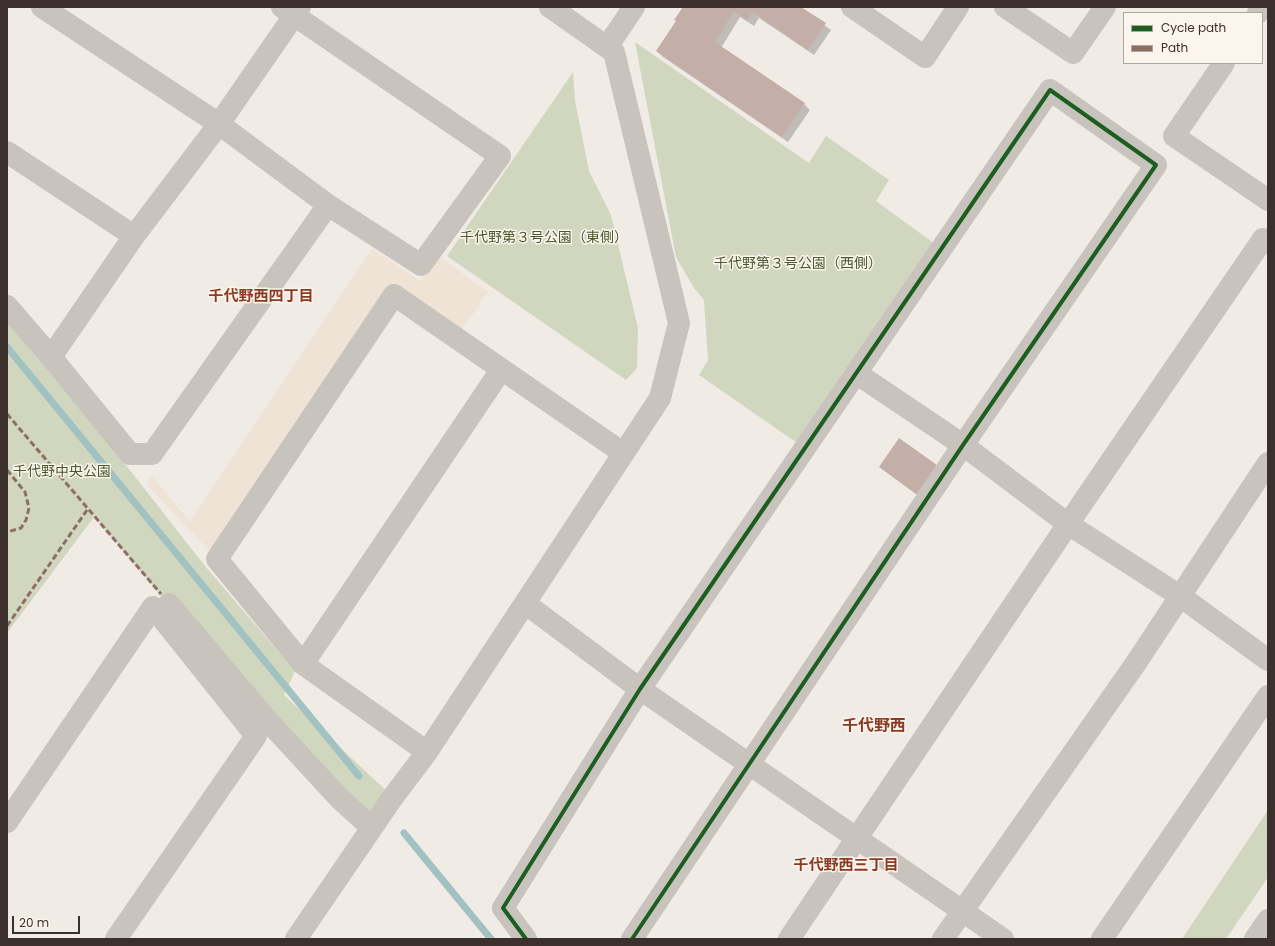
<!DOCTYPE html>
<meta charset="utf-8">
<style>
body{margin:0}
#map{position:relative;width:1275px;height:946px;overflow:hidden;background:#f0ebe5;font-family:Poppins,sans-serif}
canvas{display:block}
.frame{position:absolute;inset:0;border:8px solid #3b302b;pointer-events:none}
.legend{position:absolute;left:1123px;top:12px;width:140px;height:52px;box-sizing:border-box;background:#fbf5ee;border:1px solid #aea6a0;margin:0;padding:5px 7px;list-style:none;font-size:12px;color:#3b302b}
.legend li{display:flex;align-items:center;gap:8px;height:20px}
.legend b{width:20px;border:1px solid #aea6a0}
.scale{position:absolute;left:12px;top:916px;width:68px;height:18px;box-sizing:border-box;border:2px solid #3b302b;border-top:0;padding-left:5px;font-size:12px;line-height:14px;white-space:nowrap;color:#3b302b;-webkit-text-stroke:3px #fbf5ee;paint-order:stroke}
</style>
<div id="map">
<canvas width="1275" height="946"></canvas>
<div class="frame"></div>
<ul class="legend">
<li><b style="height:5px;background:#1b5e20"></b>Cycle path</li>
<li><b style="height:5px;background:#8d6e63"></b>Path</li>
</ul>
<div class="scale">20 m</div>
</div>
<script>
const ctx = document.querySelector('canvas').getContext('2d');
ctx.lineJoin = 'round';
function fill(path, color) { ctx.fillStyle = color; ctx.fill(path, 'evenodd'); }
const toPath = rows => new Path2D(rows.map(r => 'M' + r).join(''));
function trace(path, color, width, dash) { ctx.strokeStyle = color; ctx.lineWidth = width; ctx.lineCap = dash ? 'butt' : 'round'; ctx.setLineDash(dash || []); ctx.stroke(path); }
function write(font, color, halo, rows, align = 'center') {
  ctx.font = font + ' Poppins,"Noto Sans JP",sans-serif'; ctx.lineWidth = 3; ctx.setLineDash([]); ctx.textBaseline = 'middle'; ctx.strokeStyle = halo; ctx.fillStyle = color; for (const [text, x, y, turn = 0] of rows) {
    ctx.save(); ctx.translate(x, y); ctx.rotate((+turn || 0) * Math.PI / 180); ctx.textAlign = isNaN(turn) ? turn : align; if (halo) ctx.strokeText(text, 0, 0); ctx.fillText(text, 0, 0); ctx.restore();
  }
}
fill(toPath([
 [635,42,809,163,826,136,889,180,876,201,935,244,800,445,699,375,708,360,704,300,694,288,676,257],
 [573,72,575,101,589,171,611,215,638,328,637,368,626,380,447,256],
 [7,321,125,464,205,566,295,671,284,695,393,797,372,828,268,721,94,517,7,633],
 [1268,810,1268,877,1226,939,1182,939]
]), '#d1d6bf');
fill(toPath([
 [372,249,420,281,440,257,488,292,456,338,395,295,217,559,147,485,152,476,190,522]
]), '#eee3d5');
fill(toPath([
 [685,7,800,7,831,30,814,55,759,18,754,26,740,17,721,48,804,104,810,110,788,142,663,57,657,51],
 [937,466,923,499,880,467]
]), '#0003');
trace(toPath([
 [7,347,359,776],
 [404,833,491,939]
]), '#a1c2c1', 7);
fill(toPath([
 [683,7,801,7,826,23,808,50,753,12,747,20,734,11,715,42,805,103,782,137,656,51,676,21,674,20],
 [899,438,937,465,916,494,879,467]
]), '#c3afa7');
trace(toPath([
 [42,7,219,124,328,205,421,265,500,156,282,7],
 [852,7,925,57,958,7],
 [1005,7,1073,53,1105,7],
 [1258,13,1262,7],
 [607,47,634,7],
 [1224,63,1174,136,1268,200],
 [7,152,134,236],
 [7,306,51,357,134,236,219,124,300,7],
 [51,357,130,454,152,454,328,205],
 [856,373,963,445,1068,524,1180,596,1268,660],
 [169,604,268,721,340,799,372,828],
 [526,604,640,689,1003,939],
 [303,664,501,370],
 [427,752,303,664,217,559,394,295,623,453],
 [7,822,153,607,256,736,116,939],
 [296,939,393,797,427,752,660,398,679,323,614,52,550,7],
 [526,939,503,908,640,689,1050,90,1156,165,963,445,632,939],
 [789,939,1068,524,1263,239,1268,243],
 [943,939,1136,663,1268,463],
 [1102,939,1268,696],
 [1255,939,1268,920]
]), '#c9c3be', 22);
trace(toPath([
 [7,414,161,594],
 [7,470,25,492,29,508,26,520,21,528,7,532],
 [7,626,87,510]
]), '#8d6e63', 3, [6, 3]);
trace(toPath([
 [526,939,503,908,640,689,1050,90,1156,165,963,445,632,939]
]), '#1b5e20', 4);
write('14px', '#4a5a2e', '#fbf5ee', [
 ["千代野第３号公園（東側）",544,238],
 ["千代野第３号公園（西側）",798,264],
 ["千代野中央公園",62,472]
]);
write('bold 15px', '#8c3b22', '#fbf5ee', [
 ["千代野西四丁目",261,297],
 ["千代野西三丁目",846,866]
]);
write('bold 16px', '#8c3b22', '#fbf5ee', [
 ["千代野西",874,727]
]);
</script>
